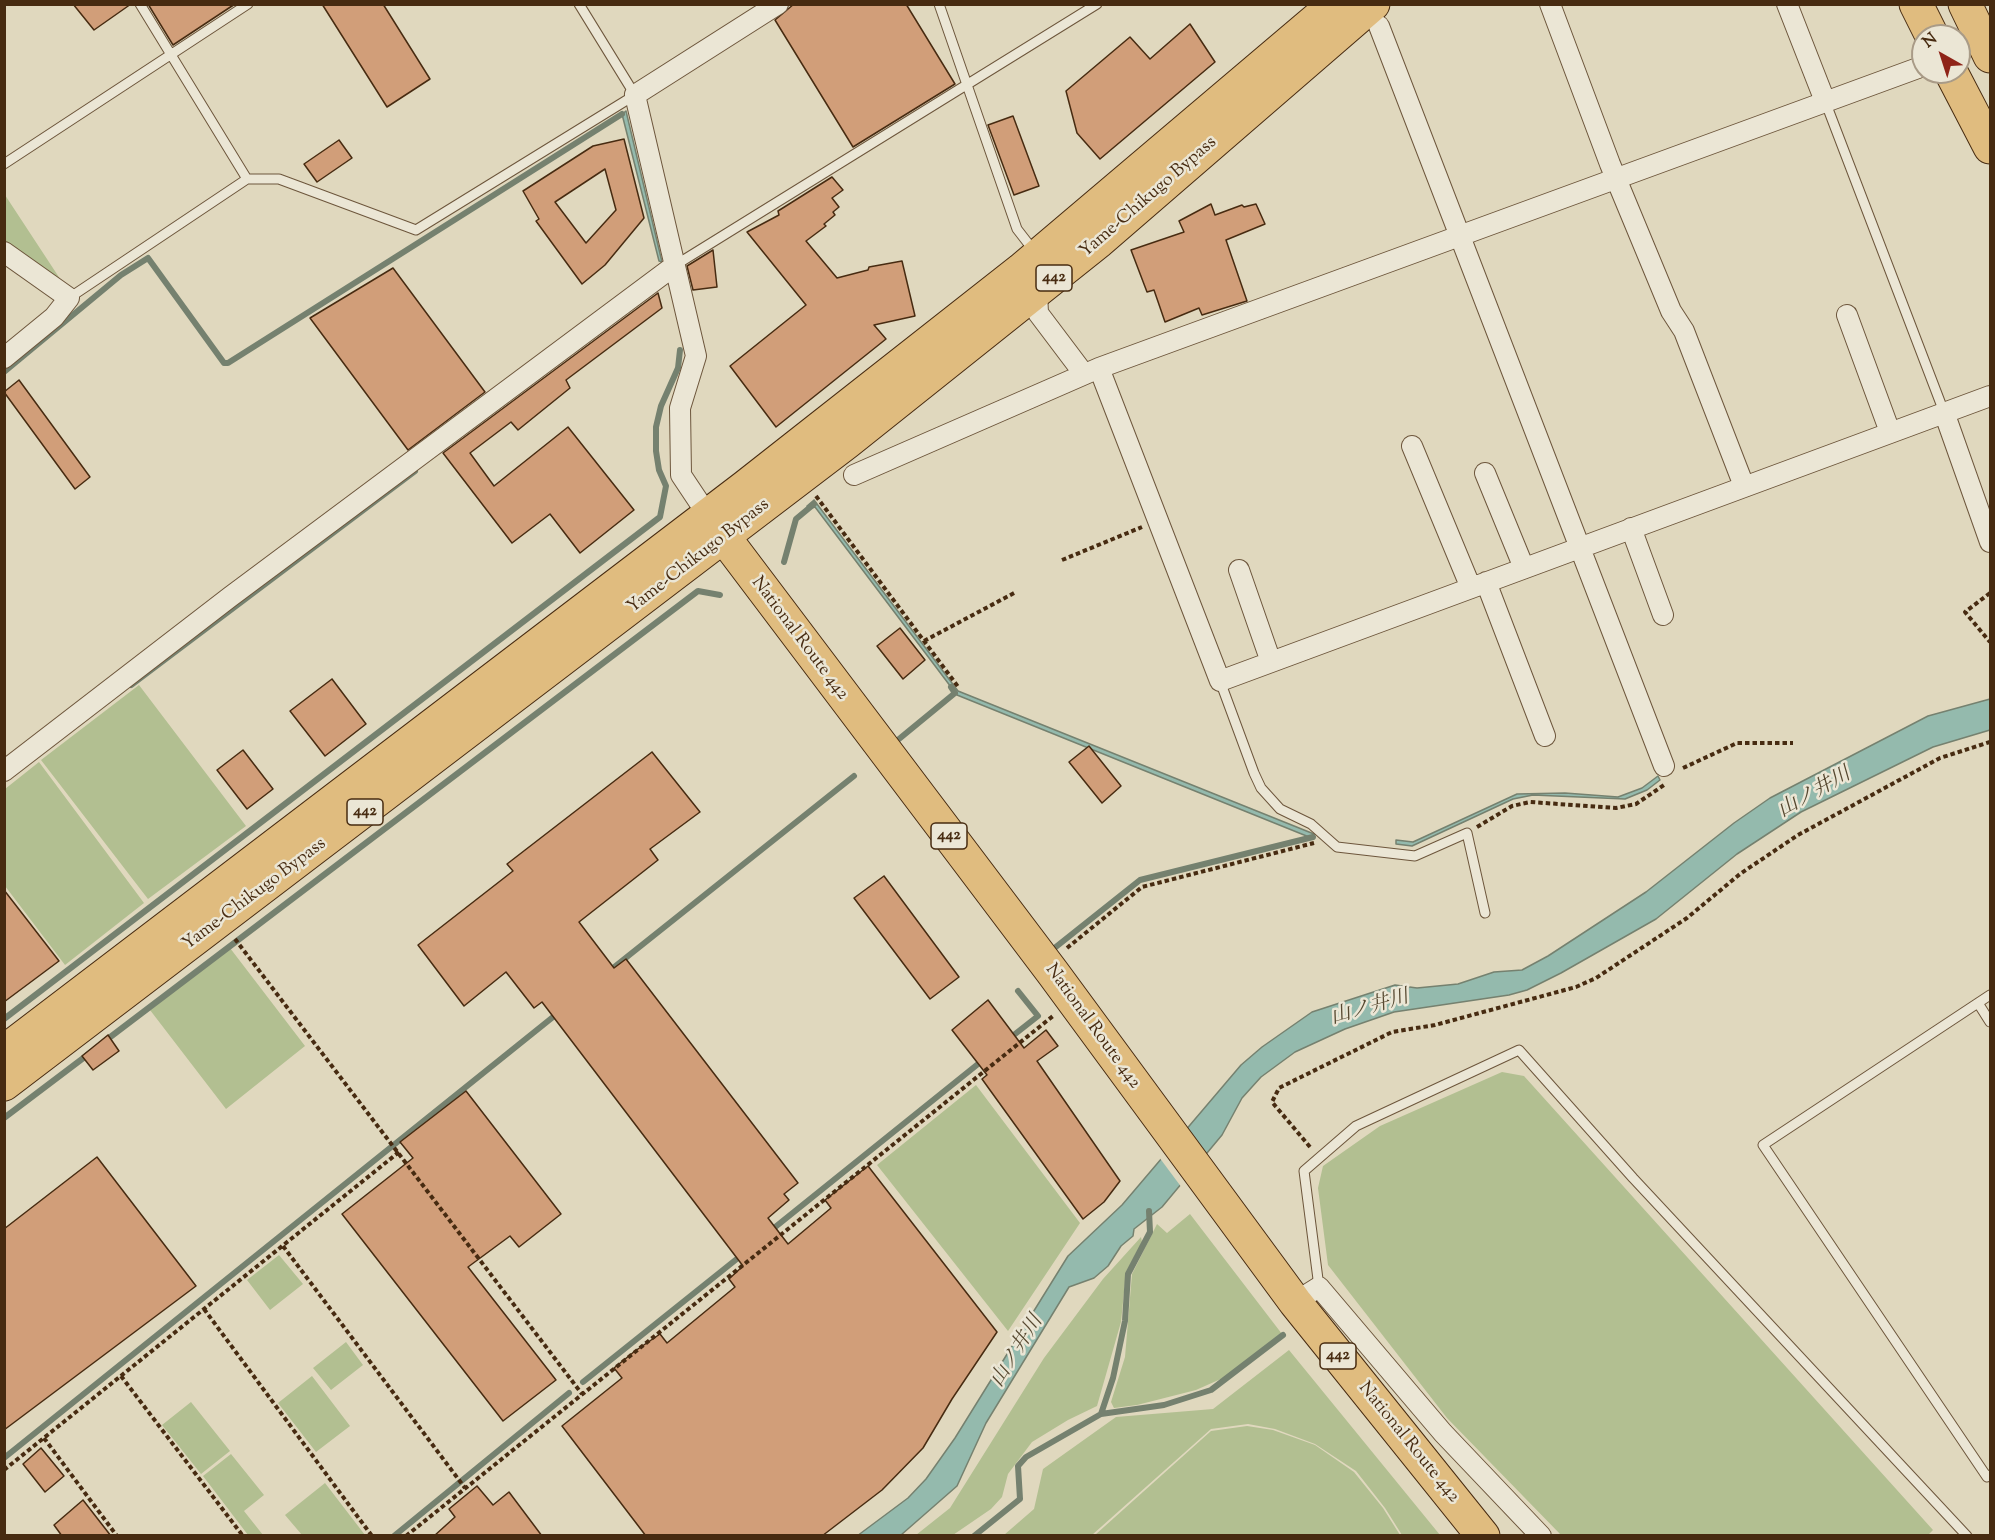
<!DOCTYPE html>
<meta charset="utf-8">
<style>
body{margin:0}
#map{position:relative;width:1995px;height:1540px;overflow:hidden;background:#e0d8be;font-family:"Sorts Mill Goudy",serif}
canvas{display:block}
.frame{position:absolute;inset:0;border:6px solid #472b11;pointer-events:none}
.north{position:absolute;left:1911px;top:24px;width:60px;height:60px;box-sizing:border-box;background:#ebe6d5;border:2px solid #a99b87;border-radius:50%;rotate:321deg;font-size:16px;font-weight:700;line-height:24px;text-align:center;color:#472b11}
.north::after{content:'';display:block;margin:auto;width:21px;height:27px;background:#8f2418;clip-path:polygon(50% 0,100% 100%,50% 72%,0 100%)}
</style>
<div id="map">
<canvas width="1995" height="1540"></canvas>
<div class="frame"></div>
<div class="north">N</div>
</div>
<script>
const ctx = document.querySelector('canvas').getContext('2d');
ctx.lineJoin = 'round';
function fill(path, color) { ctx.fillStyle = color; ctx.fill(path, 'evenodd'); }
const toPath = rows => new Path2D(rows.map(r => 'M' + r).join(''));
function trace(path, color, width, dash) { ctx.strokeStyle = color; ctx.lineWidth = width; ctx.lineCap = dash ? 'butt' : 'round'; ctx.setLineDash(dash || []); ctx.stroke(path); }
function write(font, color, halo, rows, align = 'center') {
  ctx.font = font + ' "Sorts Mill Goudy","Noto Serif JP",serif'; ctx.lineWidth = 5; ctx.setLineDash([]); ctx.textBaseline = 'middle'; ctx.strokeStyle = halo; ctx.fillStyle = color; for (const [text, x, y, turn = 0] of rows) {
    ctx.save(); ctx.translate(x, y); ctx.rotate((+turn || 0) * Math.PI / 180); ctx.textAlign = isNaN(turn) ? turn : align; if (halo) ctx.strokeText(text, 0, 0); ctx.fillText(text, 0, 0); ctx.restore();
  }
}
fill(toPath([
 [5,195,70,294,5,246],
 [139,685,246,826,148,899,41,760],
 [39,762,144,903,65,965,5,886,5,789],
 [230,948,305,1046,226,1109,150,1010],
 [1502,1072,1524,1076,1933,1530,1928,1535,1561,1535,1447,1418,1328,1265,1318,1188,1323,1166,1380,1126],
 [976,1085,1080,1223,1008,1331,877,1165],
 [1190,1214,1282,1334,1223,1378,1196,1390,1137,1405,1114,1408,1111,1402,1125,1357,1132,1274,1157,1224,1167,1233],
 [1141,1237,1142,1242,1126,1272,1121,1322,1097,1406,1068,1420,1032,1442,1008,1474,1002,1497,991,1509,953,1535,916,1535,950,1508,1044,1358,1103,1279],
 [279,1255,303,1284,270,1310,247,1280],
 [346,1342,363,1365,331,1390,313,1368],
 [1289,1350,1440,1535,1402,1535,1385,1508,1356,1471,1315,1444,1275,1429,1248,1424,1211,1429,1092,1535,1004,1535,1034,1509,1043,1469,1116,1417,1213,1409],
 [312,1376,350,1426,316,1452,278,1403],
 [191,1402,230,1451,201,1474,162,1425],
 [1247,1426,1273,1430,1315,1445,1354,1472,1383,1508,1400,1535,1095,1535,1211,1431],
 [231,1454,264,1495,244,1511,263,1535,248,1535,203,1476],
 [325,1483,365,1535,302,1535,285,1515]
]), '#b2bf91');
const water = toPath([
 [626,111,662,262,659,261,622,114,626,111],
 [814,500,958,691,1314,834,1314,839,957,695,815,507,808,509,807,506,814,500],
 [1990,699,1990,730,1933,747,1801,812,1737,854,1656,919,1561,973,1527,990,1509,995,1394,1012,1345,1029,1295,1052,1261,1077,1242,1098,1222,1135,1162,1207,1134,1229,1133,1236,1121,1246,1108,1266,1094,1278,1069,1287,986,1423,957,1486,901,1535,857,1536,908,1498,926,1479,955,1438,1068,1256,1122,1205,1241,1065,1262,1047,1312,1012,1395,985,1417,988,1458,984,1494,972,1522,970,1548,956,1646,892,1734,823,1770,798,1928,716,1990,699],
 [1658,776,1660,780,1647,790,1625,799,1533,795,1513,799,1412,846,1396,844,1396,840,1413,842,1517,794,1565,793,1618,797,1642,788,1658,776]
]);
fill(water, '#94baad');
trace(water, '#75816f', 1.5);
fill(toPath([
 [1184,1129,1206,1159,1182,1188,1159,1157]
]), '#e0d8be');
trace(toPath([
 [4,372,121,275,148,258,224,363,228,363,622,114],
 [784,562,796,519,814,504],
 [131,685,415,471],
 [899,739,955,693,951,687],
 [1052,950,1140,880,1313,837],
 [608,972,854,776],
 [4,1019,660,517,666,486,659,470,656,451,656,427,661,406,678,368,680,350],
 [1010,1038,1038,1016,1018,991],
 [105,1041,698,591,720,595],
 [4,1118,90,1053],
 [769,1232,983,1060],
 [583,1382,743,1254],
 [1101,1414,1113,1378,1125,1321,1128,1274,1150,1232,1149,1211],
 [4,1458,558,1013],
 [394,1536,569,1393],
 [974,1536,1020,1499,1018,1466,1026,1457,1101,1414,1164,1405,1211,1390,1283,1335]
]), '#75816f', 6);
const building = toPath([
 [73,4,131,4,94,30,73,4],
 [148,4,235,4,173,45,148,4],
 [322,4,383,4,430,79,387,107,322,4],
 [794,4,906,4,955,84,853,147,775,20,794,4],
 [1190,24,1215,62,1100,159,1077,133,1066,91,1130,37,1150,59,1190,24],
 [1013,116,1039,186,1014,195,988,125,1013,116],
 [624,139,644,218,605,265,582,284,536,221,539,219,523,191,593,146,624,139],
 [605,169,616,210,586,243,555,202,605,169],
 [339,140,352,158,317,182,304,164,339,140],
 [832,177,843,190,832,198,839,207,833,212,835,215,824,224,826,226,806,241,837,278,868,270,869,267,902,261,915,316,874,325,886,339,776,427,730,366,806,305,747,232,779,215,778,211,832,177],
 [1211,204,1215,215,1242,205,1244,207,1256,204,1265,224,1226,240,1247,301,1202,315,1199,308,1165,322,1154,290,1147,292,1131,250,1184,232,1179,221,1211,204],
 [713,250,717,287,693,290,687,266,713,250],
 [393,268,485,392,408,450,310,318,393,268],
 [658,293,662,308,566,380,570,388,518,430,511,422,470,453,494,486,568,427,634,510,580,553,550,514,512,543,443,453,658,293],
 [19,380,90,477,75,489,4,392,19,380],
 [900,628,925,660,903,679,877,646,900,628],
 [332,679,366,724,325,756,290,711,332,679],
 [1089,746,1121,786,1102,803,1069,762,1089,746],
 [243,750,273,789,247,809,217,770,243,750],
 [652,752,700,812,650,849,658,860,579,922,614,968,626,959,798,1183,784,1194,789,1200,768,1218,788,1244,831,1208,825,1200,868,1166,997,1332,952,1399,923,1448,882,1490,822,1536,646,1536,562,1426,622,1378,614,1368,635,1351,660,1334,667,1343,735,1287,729,1279,743,1266,542,1002,534,1008,506,972,464,1006,418,945,513,871,507,864,652,752],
 [884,876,959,977,930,999,854,898,884,876],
 [4,890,59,961,4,1002,4,890],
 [988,1000,1024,1048,1046,1030,1058,1046,1037,1061,1120,1181,1104,1202,1083,1219,982,1079,987,1075,952,1030,988,1000],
 [108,1035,119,1051,93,1070,82,1056,108,1035],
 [466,1091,561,1214,519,1247,510,1236,468,1267,556,1380,503,1421,342,1214,413,1158,400,1142,466,1091],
 [97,1157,196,1286,4,1430,4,1229,97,1157],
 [41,1448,64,1476,45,1492,23,1464,41,1448],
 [477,1486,493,1505,509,1492,542,1536,434,1536,455,1517,449,1509,477,1486],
 [83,1500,111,1536,62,1536,54,1525,83,1500]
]);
fill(building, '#d19e79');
trace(building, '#472b11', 1.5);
trace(toPath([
 [1959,52,1990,40]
]), '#c1b59b', 20, [20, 10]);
const lane = toPath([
 [140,4,247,179],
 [939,4,1017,229,1034,251],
 [1825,101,1944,412],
 [4,164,248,4],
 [674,266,1097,4],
 [69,298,247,179,279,179,416,230,635,95,579,4],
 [1220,681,1254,773,1261,788,1280,809,1311,824,1337,847,1415,856,1467,833,1485,913],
 [1990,995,1763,1145,1987,1477,1990,1475],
 [1978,1003,1990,1022],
 [1319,1287,1304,1171,1356,1126,1519,1050,1633,1178,1967,1536]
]);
const street = toPath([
 [1550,4,1610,164,1671,311,1684,331,1744,486],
 [1787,4,1825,101],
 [1379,26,1664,766],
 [4,252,69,298,54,317,4,358],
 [1032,286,1037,292,1038,313,1084,374],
 [1847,315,1890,432],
 [1099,368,1220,681,1990,396],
 [1944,412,1990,542],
 [1412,446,1471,588],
 [1485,473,1524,568],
 [854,475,1099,368,1918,68],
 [707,514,681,475,680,408,696,356,635,95,778,4],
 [1631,528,1663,615],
 [1239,570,1271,662],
 [1486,582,1545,736],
 [4,771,230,597,674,266],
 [1295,1302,1319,1287,1443,1433,1541,1536]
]);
const highway = toPath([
 [1916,4,1932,36],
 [1965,4,1990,56],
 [1951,72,1990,147],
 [711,520,1053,973,1295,1302,1483,1536],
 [4,1052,745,487,1021,270,1335,4],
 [4,1084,847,442,1099,241,1373,4]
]);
trace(lane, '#6d563c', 11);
trace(street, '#6d563c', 22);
trace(highway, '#472b11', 35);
trace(toPath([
 [816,496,959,688],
 [1062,560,1142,527],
 [1990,593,1965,612,1990,642],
 [924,641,1016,592],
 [1683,768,1737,743,1793,743],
 [1477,827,1512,806,1530,802,1616,808,1636,804,1664,785],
 [235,939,582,1394],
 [1067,948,1142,887,1314,843],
 [1310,1147,1272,1102,1279,1088,1392,1032,1435,1025,1576,987,1596,978,1687,918,1740,874,1798,835,1940,758,1990,742],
 [283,1246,465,1488],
 [204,1309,372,1536],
 [121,1376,243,1536],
 [44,1438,117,1536],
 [4,1470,399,1152],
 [406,1536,1053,1016]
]), '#472b11', 4, [4.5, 3]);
trace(lane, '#ebe6d5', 9);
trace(street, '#ebe6d5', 20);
trace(highway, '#e0bc7f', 33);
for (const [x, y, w] of [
 [1054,278,36],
 [365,812,36],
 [949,836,36],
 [1338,1356,36]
]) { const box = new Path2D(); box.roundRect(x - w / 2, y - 13, w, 26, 4.5); ctx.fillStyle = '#ebe6d5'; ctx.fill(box); trace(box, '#472b11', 1.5); }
write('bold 16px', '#472b11', null, [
 ["442",1054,278],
 ["442",365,812],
 ["442",949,836],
 ["442",1338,1356]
]);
write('18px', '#472b11', '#ebe6d5', [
 ["Yame-Chikugo Bypass",1149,198,-41],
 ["Yame-Chikugo Bypass",699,557,-38],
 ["National Route 442",799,639,53],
 ["Yame-Chikugo Bypass",255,895,-37],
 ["National Route 442",1092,1027,54],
 ["National Route 442",1408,1443,51]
]);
write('italic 20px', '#564830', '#ebe6d5', [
 ["山ノ井川",1815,794,-30],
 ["山ノ井川",1370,1009,-16],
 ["山ノ井川",1018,1352,-58]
]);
</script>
